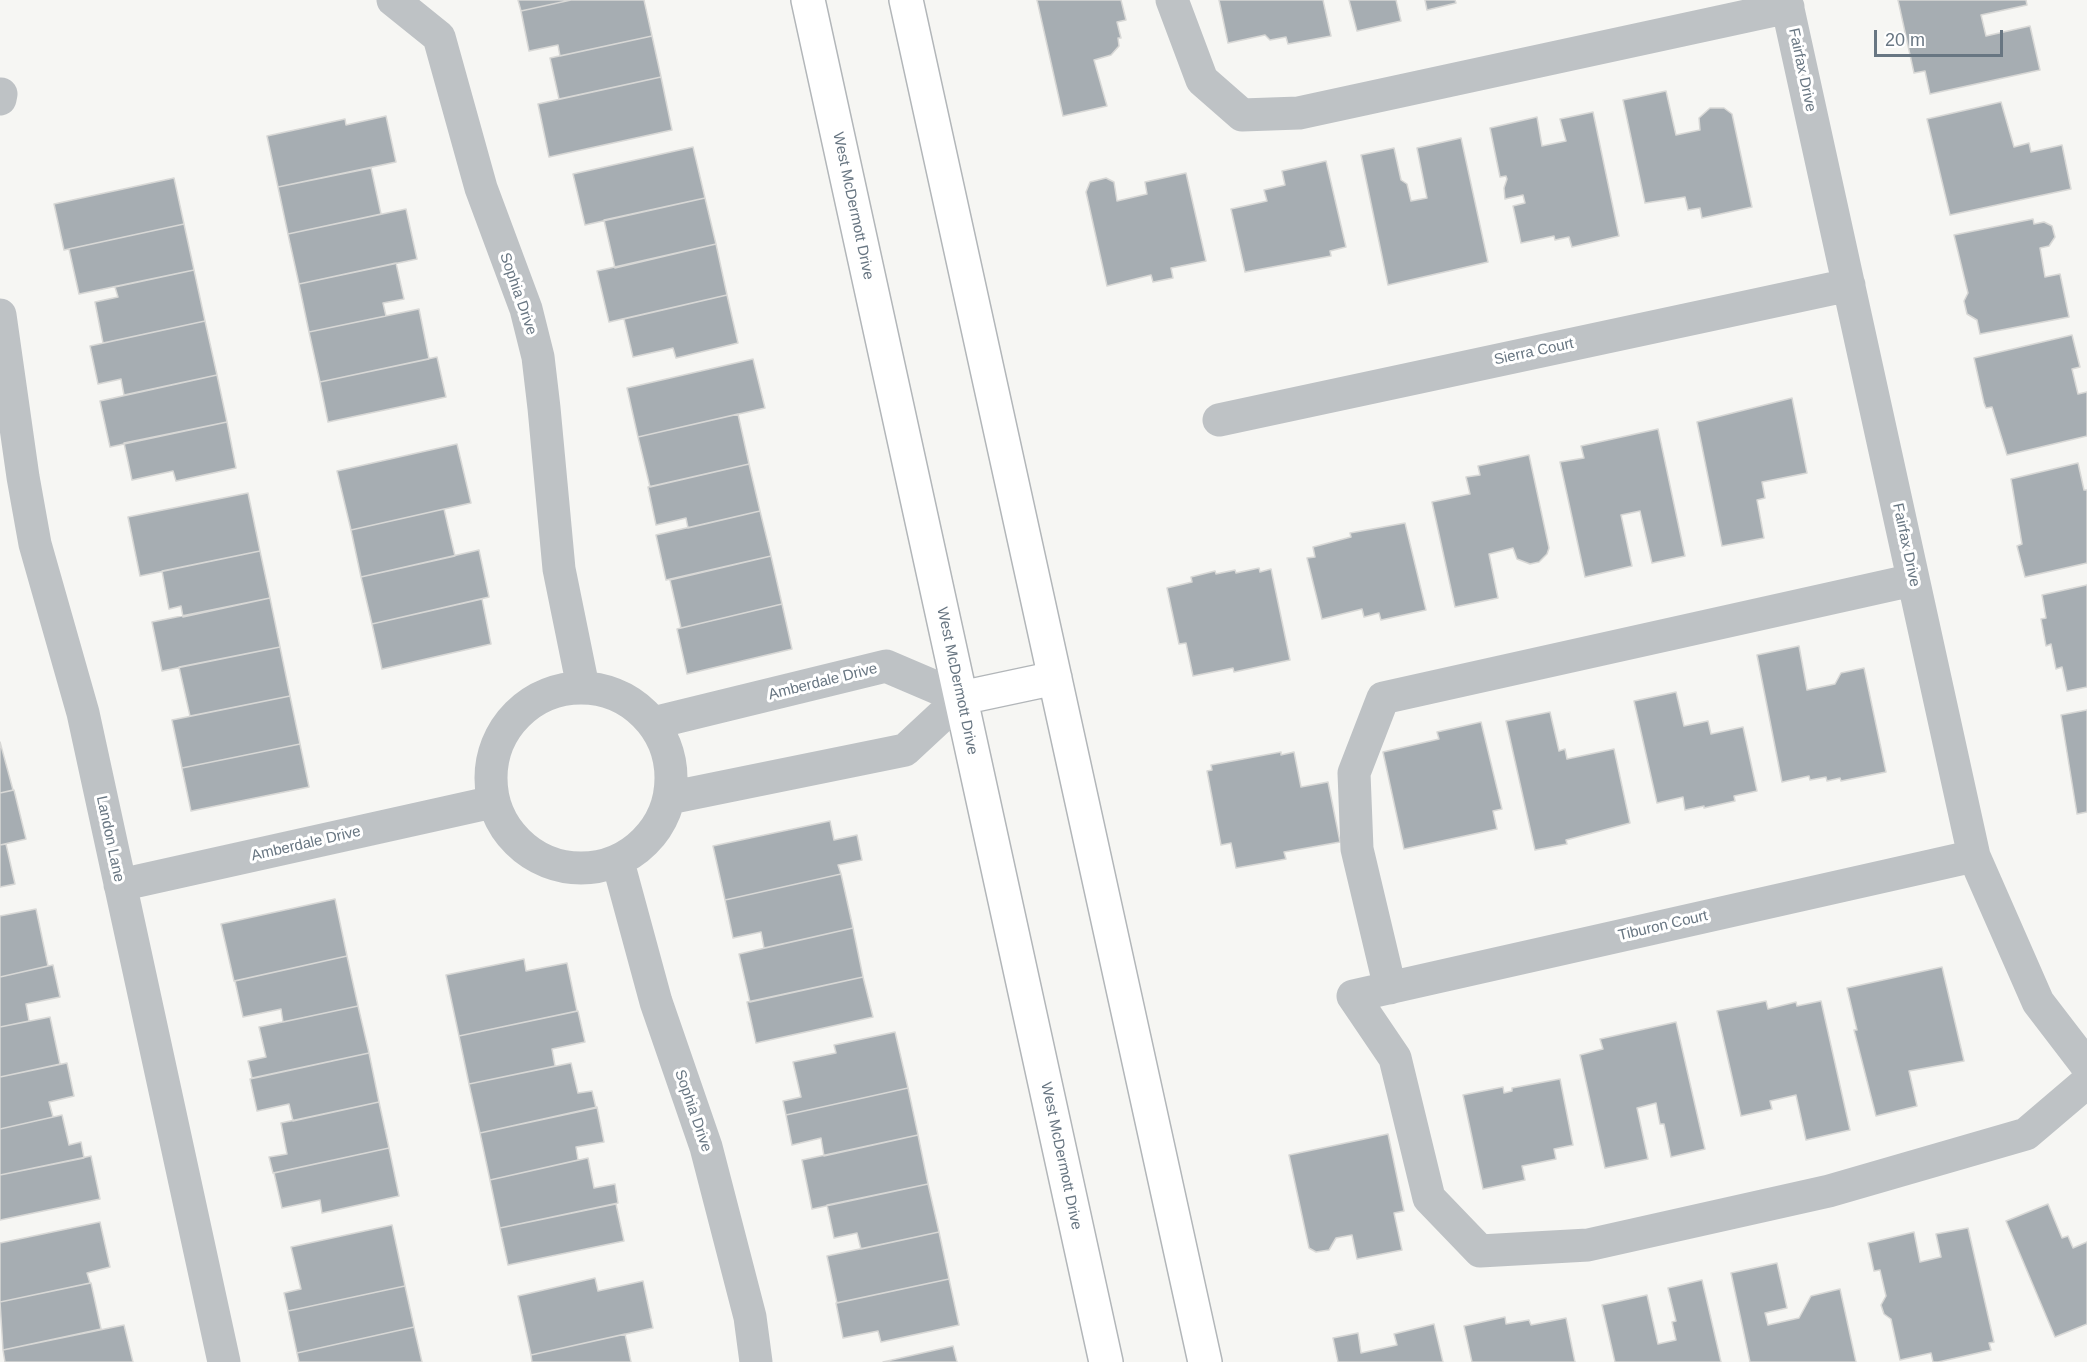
<!DOCTYPE html>
<style>
body{margin:0}
#map{position:relative;width:2087px;height:1362px;overflow:hidden;background:#f6f6f3;font-family:Arial,sans-serif}
canvas{display:block}
.scale{position:absolute;left:1874px;top:30px;width:129px;height:27px;box-sizing:border-box;border:3px solid #687682;border-top:0;padding-left:8px;font-size:18px;line-height:21px;white-space:nowrap;color:#687682;-webkit-text-stroke:4px #fff;paint-order:stroke}
</style>
<div id="map">
<canvas width="2087" height="1362"></canvas>
<div class="scale">20 m</div>
</div>
<script>
const ctx = document.querySelector('canvas').getContext('2d');
ctx.lineJoin = 'round';
function fill(path, color) { ctx.fillStyle = color; ctx.fill(path, 'evenodd'); }
const toPath = rows => new Path2D(rows.map(r => 'M' + r).join(''));
function trace(path, color, width, dash) { ctx.strokeStyle = color; ctx.lineWidth = width; ctx.lineCap = dash ? 'butt' : 'round'; ctx.setLineDash(dash || []); ctx.stroke(path); }
function write(font, color, halo, rows, align = 'center') {
  ctx.font = font + ' Arial,sans-serif'; ctx.lineWidth = 6; ctx.setLineDash([]); ctx.textBaseline = 'middle'; ctx.strokeStyle = halo; ctx.fillStyle = color; for (const [text, x, y, turn = 0] of rows) {
    ctx.save(); ctx.translate(x, y); ctx.rotate((+turn || 0) * Math.PI / 180); ctx.textAlign = isNaN(turn) ? turn : align; if (halo) ctx.strokeText(text, 0, 0); ctx.fillText(text, 0, 0); ctx.restore();
  }
}
const building = toPath([
 [518,0,571,0,521,11,518,0],
 [571,0,644,0,652,36,560,56,558,45,529,51,521,11,571,0],
 [1037,0,1121,0,1126,20,1117,22,1121,38,1118,38,1119,46,1111,55,1094,60,1107,106,1063,116,1037,0],
 [1219,0,1323,0,1331,36,1288,44,1286,37,1270,40,1265,35,1228,43,1219,0],
 [1349,0,1396,0,1401,21,1357,31,1349,0],
 [1425,0,1455,0,1456,3,1427,10,1425,0],
 [1898,0,2026,0,2027,5,1981,15,1986,36,2030,26,2040,70,1930,94,1925,71,1914,73,1898,0],
 [652,36,661,77,559,99,550,58,652,36],
 [661,77,672,130,549,157,538,104,661,77],
 [1666,91,1676,135,1700,130,1699,118,1710,108,1724,108,1732,114,1752,207,1702,218,1700,208,1688,210,1685,197,1645,203,1623,100,1666,91],
 [2001,102,2014,147,2029,143,2031,152,2062,145,2071,189,1950,215,1927,119,2001,102],
 [1593,112,1619,236,1572,247,1569,237,1555,240,1554,236,1521,243,1513,206,1525,203,1523,195,1505,199,1504,188,1507,179,1506,176,1500,177,1490,128,1537,117,1542,146,1566,141,1560,119,1593,112],
 [386,116,396,162,278,187,267,136,345,119,346,125,386,116],
 [1461,138,1488,262,1388,285,1361,155,1394,148,1401,180,1407,184,1411,201,1427,198,1417,148,1461,138],
 [693,147,705,198,585,225,573,174,693,147],
 [1326,161,1346,247,1330,251,1331,256,1245,272,1231,209,1267,201,1264,190,1285,185,1282,171,1326,161],
 [371,168,381,214,288,234,278,187,371,168],
 [1186,173,1206,261,1171,268,1173,278,1153,282,1151,275,1107,286,1086,192,1090,182,1106,178,1114,182,1117,201,1147,194,1145,182,1186,173],
 [174,178,184,224,64,250,54,204,174,178],
 [705,198,716,244,615,268,604,220,705,198],
 [406,209,417,259,299,284,288,234,406,209],
 [2033,219,2034,224,2044,222,2052,226,2055,237,2049,246,2040,248,2045,277,2060,274,2069,317,1980,334,1977,320,1967,314,1964,301,1968,293,1954,235,2033,219],
 [184,224,194,270,79,294,69,249,184,224],
 [716,244,727,295,609,322,597,271,716,244],
 [396,263,404,299,383,303,386,316,309,332,299,284,396,263],
 [194,270,205,321,103,343,95,302,118,297,115,287,194,270],
 [727,295,738,343,676,358,673,348,633,357,624,319,727,295],
 [419,309,429,359,320,382,309,332,419,309],
 [205,321,217,375,124,395,121,379,98,384,90,346,205,321],
 [2072,335,2080,367,2072,369,2078,394,2087,392,2087,436,2007,455,1992,407,1986,408,1984,403,1974,358,2072,335],
 [437,357,446,397,328,422,320,382,437,357],
 [753,359,765,408,638,437,627,388,753,359],
 [217,375,227,422,110,447,100,401,217,375],
 [1792,398,1807,473,1762,482,1765,498,1757,500,1764,538,1722,546,1697,422,1792,398],
 [738,414,749,464,650,487,638,437,738,414],
 [227,422,236,468,176,481,173,471,132,480,124,443,227,422],
 [1658,429,1685,556,1652,563,1640,511,1621,515,1632,566,1585,577,1560,462,1584,458,1581,446,1658,429],
 [457,444,471,503,351,530,337,471,457,444],
 [1529,455,1549,548,1547,554,1539,562,1530,564,1517,559,1513,548,1489,554,1498,598,1455,607,1432,502,1470,494,1466,477,1480,475,1478,466,1529,455],
 [2078,463,2084,490,2087,490,2087,563,2025,577,2017,546,2022,544,2011,479,2078,463],
 [749,464,760,511,688,528,686,518,656,525,648,487,749,464],
 [248,493,260,551,140,576,128,517,248,493],
 [444,509,455,556,361,577,351,530,444,509],
 [760,511,771,556,666,580,656,535,760,511],
 [1405,523,1426,610,1381,620,1379,613,1364,617,1362,609,1322,619,1307,558,1315,557,1313,547,1351,537,1350,533,1405,523],
 [479,550,489,597,372,624,361,577,479,550],
 [260,551,270,598,183,617,181,606,169,609,162,571,260,551],
 [771,556,782,604,681,628,670,580,771,556],
 [1259,568,1260,572,1271,569,1290,660,1234,672,1233,668,1193,676,1186,643,1179,644,1167,588,1192,582,1191,577,1215,571,1216,574,1235,570,1236,573,1259,568],
 [2087,585,2087,687,2067,691,2062,667,2056,669,2051,644,2046,646,2041,619,2046,618,2042,595,2087,585],
 [270,598,280,647,162,671,152,622,270,598],
 [482,599,491,644,382,669,372,624,482,599],
 [782,604,792,649,687,674,677,629,782,604],
 [1799,646,1807,690,1835,684,1841,673,1864,668,1886,772,1841,781,1840,778,1827,781,1826,777,1810,780,1809,776,1782,782,1757,655,1799,646],
 [280,647,290,696,190,716,179,667,280,647],
 [1676,692,1684,726,1708,721,1711,734,1743,727,1757,791,1734,796,1735,801,1704,808,1704,806,1685,810,1683,797,1657,803,1634,701,1676,692],
 [290,696,300,744,182,768,172,720,290,696],
 [2087,710,2087,812,2077,814,2061,715,2087,710],
 [1550,712,1559,751,1565,749,1567,759,1614,749,1630,823,1566,840,1567,844,1535,850,1506,721,1550,712],
 [1481,722,1502,809,1493,811,1497,829,1404,849,1383,752,1439,739,1437,732,1481,722],
 [0,742,13,790,0,793,0,742],
 [300,744,309,787,191,811,182,768,300,744],
 [1281,752,1281,755,1294,752,1301,787,1328,782,1340,842,1284,852,1286,859,1236,868,1231,843,1221,845,1207,771,1212,770,1211,765,1281,752],
 [14,790,26,839,0,845,0,793,14,790],
 [830,821,834,840,857,835,862,860,838,865,841,874,725,900,713,846,830,821],
 [6,844,15,884,0,887,0,845,6,844],
 [841,874,853,928,764,948,761,932,733,938,725,900,841,874],
 [335,899,347,956,234,981,221,924,335,899],
 [36,909,48,966,0,977,0,916,36,909],
 [853,928,863,977,750,1002,739,954,853,928],
 [347,956,358,1006,283,1022,281,1009,243,1017,235,981,347,956],
 [524,959,526,971,567,963,577,1011,459,1036,446,975,524,959],
 [53,965,60,997,26,1004,29,1021,0,1027,0,977,53,965],
 [1942,967,1964,1061,1909,1071,1917,1106,1876,1116,1854,1030,1857,1030,1847,988,1942,967],
 [863,977,873,1017,756,1043,747,1002,863,977],
 [1766,1001,1768,1009,1796,1002,1797,1006,1821,1001,1850,1130,1806,1140,1796,1095,1770,1101,1772,1109,1741,1116,1717,1011,1766,1001],
 [358,1006,369,1053,252,1078,248,1061,266,1057,259,1027,358,1006],
 [578,1011,585,1042,552,1049,555,1066,469,1084,459,1036,578,1011],
 [50,1017,60,1064,0,1077,0,1027,50,1017],
 [1676,1022,1705,1149,1671,1157,1664,1124,1660,1124,1656,1103,1637,1108,1648,1159,1605,1168,1580,1055,1603,1049,1600,1039,1676,1022],
 [895,1032,908,1088,786,1115,783,1101,801,1097,793,1062,836,1053,834,1045,895,1032],
 [369,1053,379,1102,293,1121,289,1104,257,1111,250,1079,369,1053],
 [67,1063,74,1096,49,1102,53,1117,0,1129,0,1077,67,1063],
 [571,1063,578,1093,592,1091,596,1108,480,1133,469,1084,571,1063],
 [1560,1079,1573,1145,1554,1149,1556,1159,1522,1166,1525,1180,1483,1189,1463,1095,1503,1087,1504,1093,1512,1091,1512,1088,1560,1079],
 [908,1088,918,1135,824,1156,821,1138,792,1145,786,1115,908,1088],
 [379,1102,389,1148,273,1173,269,1157,287,1154,281,1123,379,1102],
 [597,1107,604,1142,576,1147,578,1160,490,1180,480,1133,597,1107],
 [62,1115,69,1145,81,1142,84,1158,0,1175,0,1129,62,1115],
 [1388,1134,1404,1211,1394,1213,1402,1250,1357,1259,1352,1235,1336,1238,1329,1250,1316,1252,1309,1248,1289,1155,1388,1134],
 [918,1135,928,1184,812,1209,802,1160,918,1135],
 [389,1148,399,1196,322,1213,320,1200,282,1208,274,1173,389,1148],
 [91,1156,100,1199,0,1220,0,1175,91,1156],
 [588,1158,594,1188,615,1184,618,1203,500,1228,490,1180,588,1158],
 [928,1184,939,1232,861,1249,857,1233,834,1238,827,1205,928,1184],
 [616,1204,624,1241,508,1265,500,1228,616,1204],
 [2048,1204,2062,1238,2068,1236,2073,1248,2087,1242,2087,1324,2055,1337,2006,1221,2048,1204],
 [100,1222,110,1267,87,1273,90,1283,0,1302,0,1243,100,1222],
 [392,1225,405,1286,288,1311,284,1293,301,1289,291,1247,392,1225],
 [1968,1228,1994,1342,1989,1343,1991,1350,1938,1362,1933,1362,1931,1353,1900,1360,1891,1319,1884,1314,1881,1305,1886,1296,1880,1270,1874,1271,1868,1243,1914,1232,1920,1262,1941,1257,1936,1234,1968,1228],
 [939,1232,949,1279,837,1303,827,1256,939,1232],
 [1777,1263,1787,1308,1765,1313,1768,1325,1799,1318,1811,1296,1840,1289,1856,1362,1750,1362,1731,1273,1777,1263],
 [595,1278,598,1291,643,1281,653,1328,531,1355,518,1296,595,1278],
 [949,1279,959,1325,881,1342,878,1331,843,1338,836,1303,949,1279],
 [1702,1280,1721,1362,1615,1362,1602,1305,1647,1295,1658,1344,1676,1340,1672,1322,1676,1321,1668,1288,1702,1280],
 [91,1283,101,1329,3,1350,0,1302,91,1283],
 [405,1286,414,1327,297,1353,288,1311,405,1286],
 [1505,1317,1506,1324,1529,1320,1531,1325,1566,1318,1575,1362,1472,1362,1464,1326,1505,1317],
 [1434,1324,1443,1362,1338,1362,1333,1338,1358,1333,1361,1353,1397,1345,1394,1334,1434,1324],
 [124,1325,133,1362,5,1362,3,1350,124,1325],
 [414,1327,422,1362,299,1362,297,1353,414,1327],
 [625,1334,631,1362,532,1362,531,1355,625,1334],
 [953,1346,957,1362,883,1362,953,1346]
]);
fill(building, '#a6adb2');
trace(building, '#d8d8d6', 1.5);
const major = toPath([
 [808,0,1106,1362],
 [906,0,1205,1362],
 [961,698,1055,678]
]);
trace(major, '#b2b6b9', 36);
trace(toPath([
 [393,0,439,37,481,188,526,309,538,357,544,408,559,569,583,687],
 [1172,0,1202,80,1242,115,1299,113,1788,7],
 [1786,0,1974,856,2038,1002,2087,1066],
 [0,99,1,94],
 [0,315,23,477,35,544,83,713,224,1362],
 [1219,420,1849,285],
 '491 778a90 90 0 1 1 180 0a90 90 0 1 1-180 0Z',
 [653,723,886,666,961,698,905,750,669,798],
 [1974,856,1353,996,1395,1058,1429,1198,1480,1251,1588,1245,1829,1191,2026,1134,2087,1082],
 [618,862,656,1002,706,1147,750,1317,756,1362],
 [120,885,493,802],
 [1390,988,1357,849,1354,773,1383,698,1913,580]
]), '#bec2c5', 33);
trace(major, '#fff', 33);
write('15px', '#687682', '#fff', [
 ["Fairfax Drive",1802,70,78],
 ["West McDermott Drive",853,206,78],
 ["Sophia Drive",518,294,71],
 ["Sierra Court",1534,352,-12],
 ["Fairfax Drive",1906,545,78],
 ["West McDermott Drive",957,681,78],
 ["Amberdale Drive",823,682,-14],
 ["Landon Lane",110,839,78],
 ["Amberdale Drive",306,844,-13],
 ["Tiburon Court",1663,926,-13],
 ["Sophia Drive",693,1111,71],
 ["West McDermott Drive",1061,1156,78]
]);
</script>
